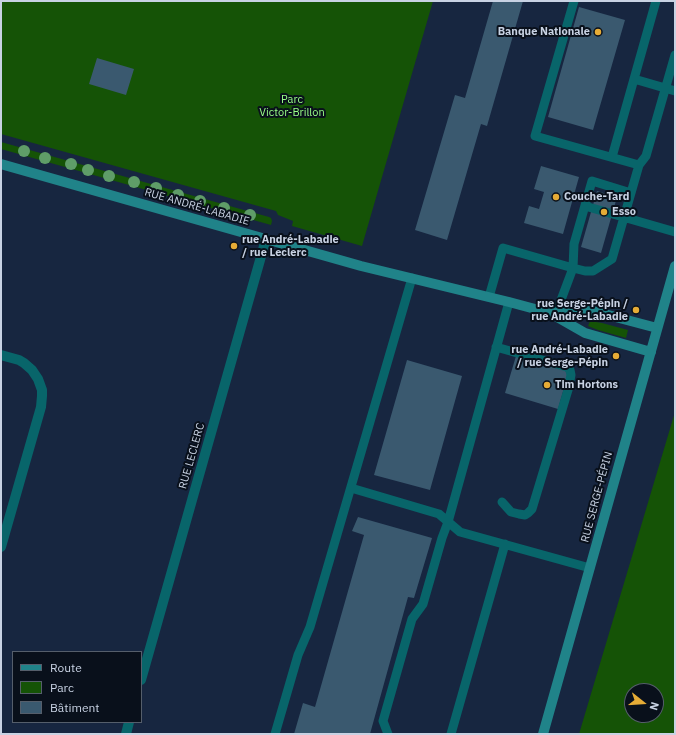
<!DOCTYPE html>
<meta charset="utf-8">
<style>
body{margin:0}
#map{position:relative;width:676px;height:735px;overflow:hidden;background:#172640;font-family:"IBM Plex Sans",sans-serif}
canvas{display:block}
.frame{position:absolute;inset:0;border:2px solid #c8d2e3;pointer-events:none}
.legend{position:absolute;left:12px;top:651px;width:130px;height:72px;box-sizing:border-box;background:#09101b;border:1px solid #555e6b;margin:0;padding:5px 7px;list-style:none;font-size:12px;color:#c8d2e3}
.legend li{display:flex;align-items:center;gap:8px;height:20px}
.legend b{width:20px;border:1px solid #555e6b}
.north{position:absolute;left:624px;top:683px;width:40px;height:40px;box-sizing:border-box;background:#09101b;border:1px solid #555e6b;border-radius:50%;rotate:107deg;font-size:11px;font-weight:700;line-height:16px;text-align:center;color:#c8d2e3}
.north::after{content:'';display:block;margin:auto;width:14px;height:18px;background:#e6ac36;clip-path:polygon(50% 0,100% 100%,50% 72%,0 100%)}
</style>
<div id="map">
<canvas width="676" height="735"></canvas>
<div class="frame"></div>
<ul class="legend">
<li><b style="height:5px;background:#208389"></b>Route</li>
<li><b style="height:11px;background:#155306"></b>Parc</li>
<li><b style="height:11px;background:#3a596f"></b>Bâtiment</li>
</ul>
<div class="north">N</div>
</div>
<script>
const ctx = document.querySelector('canvas').getContext('2d');
ctx.lineJoin = 'round';
function fill(path, color) { ctx.fillStyle = color; ctx.fill(path, 'evenodd'); }
const toPath = rows => new Path2D(rows.map(r => 'M' + r).join(''));
function trace(path, color, width, dash) { ctx.strokeStyle = color; ctx.lineWidth = width; ctx.lineCap = dash ? 'butt' : 'round'; ctx.setLineDash(dash || []); ctx.stroke(path); }
function write(font, color, halo, rows, align = 'center') {
  ctx.font = font + ' "IBM Plex Sans",sans-serif'; ctx.lineWidth = 4; ctx.setLineDash([]); ctx.textBaseline = 'middle'; ctx.strokeStyle = halo; ctx.fillStyle = color; for (const [text, x, y, turn = 0] of rows) {
    ctx.save(); ctx.translate(x, y); ctx.rotate((+turn || 0) * Math.PI / 180); ctx.textAlign = isNaN(turn) ? turn : align; if (halo) ctx.strokeText(text, 0, 0); ctx.fillText(text, 0, 0); ctx.restore();
  }
}
fill(toPath([
 [1,1,433,1,362,246,292,226,293,221,278,215,276,211,1,134],
 [1,142,269,217,271,218,272,221,271,225,1,149],
 [590,321,602,323,628,330,626,338,598,330,588,326],
 [675,412,675,734,579,734],
 [632,691,656,691,656,715,632,715]
]), '#155306');
fill(toPath([
 [493,1,523,1,487,126,481,124,447,240,415,230,455,95,465,98],
 [579,7,625,20,593,130,548,117],
 [97,58,134,69,126,95,89,84],
 [541,166,579,177,563,234,524,223,529,206,539,209,544,192,534,189],
 [597,191,617,197,601,253,581,247],
 [516,356,569,371,558,409,505,393],
 [407,360,462,376,430,490,374,475],
 [358,517,432,538,414,598,408,597,370,734,294,734,303,703,315,707,364,535,352,531]
]), '#3a596f');
trace(toPath([
 [574,1,535,136,639,165],
 [634,79,675,91],
 [612,157,656,1],
 [631,193,592,181,574,244,573,268,585,271,593,271,612,259,639,165,646,156,675,55],
 [585,206,675,232],
 [489,297,503,248,573,268,555,316],
 [496,347,567,367,570,370,571,375,568,390,532,509,528,513,525,515,519,514,511,512,502,502],
 [351,488,439,514,460,532,590,568],
 [275,734,298,655,310,627,412,278],
 [388,734,383,721,412,619,423,604,442,538,448,522,509,302],
 [451,734,505,544]
]), '#08656a', 9);
trace(toPath([
 [1,355,19,360,24,363,32,370,38,379,42,390,42,396,41,407,1,547],
 [141,680,266,239],
 [126,734,129,722]
]), '#08656a', 10);
trace(toPath([
 [1,164,361,266,509,302,550,313,585,333,651,352],
 [550,313,593,311,657,328],
 [543,734,675,266]
]), '#208389', 10);
ctx.fillStyle = '#5f9d68';
for (const [x, y] of [
 [24,151],
 [45,158],
 [71,164],
 [88,170],
 [109,176],
 [134,182],
 [156,188],
 [178,195],
 [200,201],
 [224,208],
 [250,215]
]) { ctx.beginPath(); ctx.arc(x, y, 6, 0, 2 * Math.PI); ctx.fill(); }
for (const [x, y, r, color] of [
 [598,32,4,"#e6ac36"],
 [556,197,4,"#e6ac36"],
 [604,212,4,"#e6ac36"],
 [234,246,4,"#e6ac36"],
 [636,310,4,"#e6ac36"],
 [616,356,4,"#e6ac36"],
 [547,385,4,"#e6ac36"]
]) { const dot = new Path2D(); dot.arc(x, y, r, 0, 2 * Math.PI); ctx.fillStyle = color; ctx.fill(dot); trace(dot, '#09101b', 1.5); }
write('bold 11px', '#c8d2e3', '#09101b', [
 ["Banque Nationale",590,32,"right"],
 ["Couche-Tard",564,197],
 ["Esso",612,212],
 ["rue André-Labadie",242,240],
 ["/ rue Leclerc",242,253],
 ["rue Serge-Pépin /",628,304,"right"],
 ["rue André-Labadie",628,317,"right"],
 ["rue André-Labadie",608,350,"right"],
 ["/ rue Serge-Pépin",608,363,"right"],
 ["Tim Hortons",555,385]
], 'left');
write('11px', '#9aff88', '#09101b', [
 ["Parc",292,100],
 ["Victor-Brillon",292,113]
]);
write('11px', '#c8d2e3', '#09101b', [
 ["RUE ANDRÉ-LABADIE",197,207,16],
 ["RUE LECLERC",192,456,-74],
 ["RUE SERGE-PÉPIN",597,497,-75]
]);
</script>
